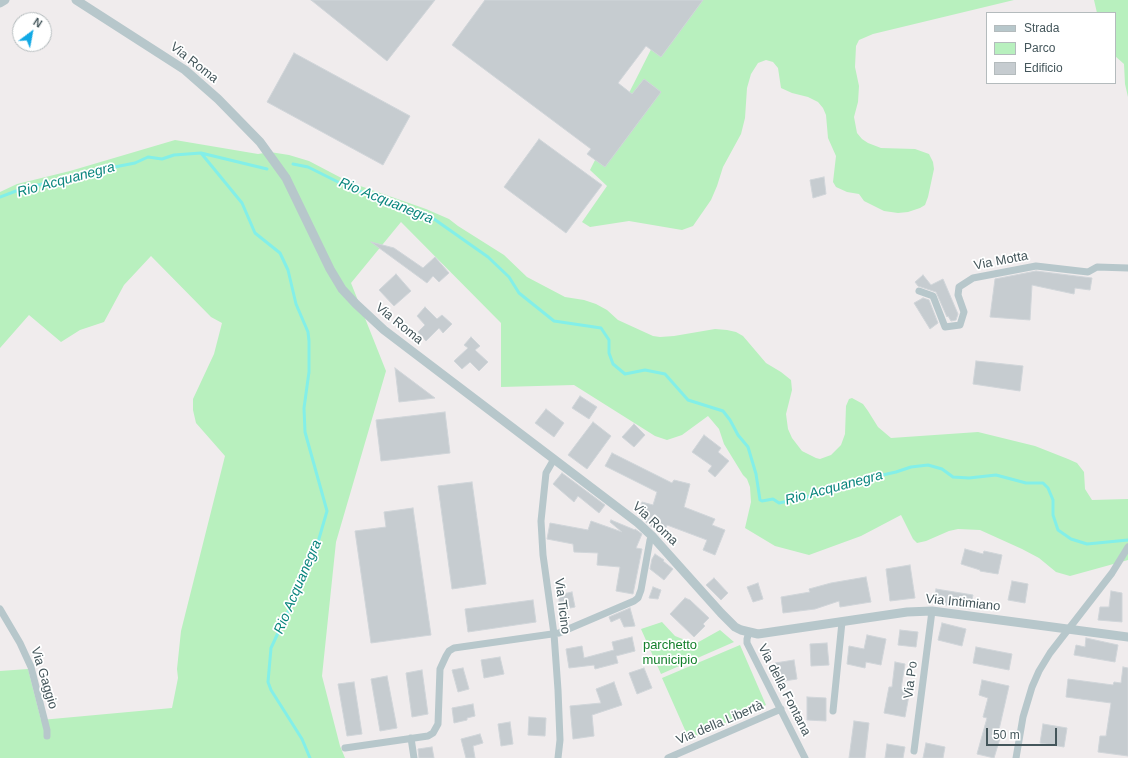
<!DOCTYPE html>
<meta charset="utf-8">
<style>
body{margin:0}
#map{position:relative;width:1128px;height:758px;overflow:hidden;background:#f0eced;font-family:Arial,sans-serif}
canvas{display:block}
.legend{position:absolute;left:986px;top:12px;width:130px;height:72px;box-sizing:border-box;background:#fff;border:1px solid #b4bbbd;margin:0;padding:5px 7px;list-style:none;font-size:12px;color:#44565b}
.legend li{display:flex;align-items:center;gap:8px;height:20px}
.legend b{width:20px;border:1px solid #b4bbbd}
.north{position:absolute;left:12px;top:12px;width:40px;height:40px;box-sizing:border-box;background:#fff;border:1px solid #b4bbbd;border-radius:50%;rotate:32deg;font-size:11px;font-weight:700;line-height:16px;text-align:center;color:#44565b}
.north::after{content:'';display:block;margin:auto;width:14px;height:18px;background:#11a9e5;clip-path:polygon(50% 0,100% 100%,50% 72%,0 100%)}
.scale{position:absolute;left:986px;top:728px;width:71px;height:18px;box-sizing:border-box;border:2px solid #44565b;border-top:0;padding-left:5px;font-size:12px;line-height:14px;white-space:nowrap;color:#44565b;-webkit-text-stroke:3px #fff;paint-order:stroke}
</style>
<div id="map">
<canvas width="1128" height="758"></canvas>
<ul class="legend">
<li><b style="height:5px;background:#b7c7cb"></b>Strada</li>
<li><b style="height:11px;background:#b8f0be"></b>Parco</li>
<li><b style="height:11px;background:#c6ccd0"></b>Edificio</li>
</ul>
<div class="north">N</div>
<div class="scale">50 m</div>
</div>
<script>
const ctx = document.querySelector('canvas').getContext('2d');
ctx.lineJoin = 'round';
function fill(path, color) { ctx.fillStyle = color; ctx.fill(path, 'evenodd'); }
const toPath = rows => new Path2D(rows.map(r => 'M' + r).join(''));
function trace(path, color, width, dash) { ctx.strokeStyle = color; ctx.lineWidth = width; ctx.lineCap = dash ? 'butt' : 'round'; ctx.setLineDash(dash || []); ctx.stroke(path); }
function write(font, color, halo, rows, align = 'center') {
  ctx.font = font + ' Arial,sans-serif'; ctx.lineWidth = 3.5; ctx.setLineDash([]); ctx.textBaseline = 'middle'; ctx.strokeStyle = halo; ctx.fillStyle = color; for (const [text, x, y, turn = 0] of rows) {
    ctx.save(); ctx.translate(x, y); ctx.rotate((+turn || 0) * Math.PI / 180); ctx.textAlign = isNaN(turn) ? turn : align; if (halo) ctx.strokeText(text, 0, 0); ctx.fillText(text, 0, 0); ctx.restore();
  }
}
fill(toPath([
 [676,0,1014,0,873,34,859,40,856,46,855,67,859,86,858,102,854,117,857,133,862,139,868,143,881,148,915,149,929,154,933,162,934,169,928,197,925,205,920,208,908,212,898,213,884,211,864,201,859,194,847,192,836,187,833,182,836,156,828,138,826,115,823,108,818,102,808,97,792,93,781,88,778,68,773,62,766,60,758,63,751,74,747,88,745,118,741,134,723,167,717,186,711,200,693,226,682,230,629,221,590,227,582,222,607,186,590,170],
 [1094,0,1128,0,1128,97,1125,84,1124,64,1115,56,1115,13,1097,13],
 [175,140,258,154,270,152,289,155,309,161,349,182,426,209,449,219,458,226,504,255,527,277,565,297,584,300,596,304,607,310,618,320,653,336,660,337,674,336,715,329,727,330,736,332,743,336,766,363,781,372,791,380,792,390,786,414,788,429,792,438,802,451,816,458,820,459,831,455,841,445,845,434,846,406,849,399,852,398,863,404,868,411,878,427,891,438,978,432,1035,446,1068,459,1077,463,1084,472,1085,489,1092,500,1128,499,1128,560,1070,576,1056,572,1039,558,1022,549,980,530,958,529,949,531,926,541,917,543,913,539,901,515,861,536,809,555,775,546,745,528,751,502,750,487,747,479,743,475,724,444,719,429,708,416,682,435,667,440,655,436,574,385,501,387,501,323,401,222,351,283,386,371,336,542,322,676,340,746,345,758,0,758,0,671,28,669,41,720,172,708,178,678,177,669,181,631,225,456,196,423,193,410,193,399,214,354,222,323,211,317,151,256,124,285,104,322,80,330,61,342,29,315,0,348,0,192,17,184,70,171],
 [662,622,675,636,695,644,720,630,734,642,661,674,641,629],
 [740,645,766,705,689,739,662,678]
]), '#b8f0be');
trace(toPath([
 [201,153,242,203,255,233,280,253,288,270,296,304,308,332,309,341,309,372,304,408,305,432,327,511,314,556,271,648,268,682,271,690,302,739,310,758],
 [293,164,308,167,348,187,434,219,488,257,509,277,519,293,554,321,601,328,609,340,609,353,613,364,625,374,645,370,665,374,688,400,723,411,730,420,738,435,748,447,756,474,760,500,762,501,773,499,779,503,807,497,856,481,896,472,911,467,928,465,942,469,953,477,969,478,996,475,1026,483,1043,483,1048,488,1053,500,1053,515,1058,530,1071,539,1087,544,1128,540],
 [0,197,16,191,84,173,135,163,148,157,162,159,174,155,201,153,267,169]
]), '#83efe8', 3);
const building = toPath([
 [311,0,435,0,387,61,311,0],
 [485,0,703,0,661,57,646,46,618,83,632,94,644,79,661,92,605,167,587,154,591,149,452,45,485,0],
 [294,53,410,116,383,165,267,102,294,53],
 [539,139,602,185,566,233,504,187,539,139],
 [824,177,826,194,813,198,810,180,824,177],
 [371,242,394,248,423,268,435,257,449,273,439,282,433,276,427,283,371,242],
 [1036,271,1092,278,1090,290,1075,288,1074,294,1032,285,1030,320,990,317,995,279,1036,271],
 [396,274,411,291,394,306,379,290,396,274],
 [923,275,931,285,943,279,958,314,956,320,951,321,948,316,947,317,936,292,918,286,915,282,923,275],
 [923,298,929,300,938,323,930,329,914,303,923,298],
 [425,307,437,319,442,315,452,324,443,333,439,328,426,341,418,332,425,325,417,316,425,307],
 [471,337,480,346,475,350,488,362,479,371,470,362,462,369,454,361,468,348,464,345,471,337],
 [976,361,1023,366,1020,391,973,384,976,361],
 [395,368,435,398,399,402,395,368],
 [580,396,597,407,589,419,572,408,580,396],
 [546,409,564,423,554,437,535,423,546,409],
 [445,412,450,453,381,461,376,420,445,412],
 [593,422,611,436,587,469,568,455,593,422],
 [634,424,645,435,634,447,622,437,634,424],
 [704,435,721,448,718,452,729,461,715,477,708,471,712,466,692,452,704,435],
 [612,453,672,483,674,480,690,484,684,507,715,519,712,525,725,530,715,555,703,550,707,540,667,525,664,533,654,529,639,516,642,502,653,505,657,492,605,466,612,453],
 [562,473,605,505,599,513,578,496,574,502,553,484,562,473],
 [472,482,486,584,452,589,438,486,472,482],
 [413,508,431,635,371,643,355,531,386,527,384,512,413,508],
 [611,520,635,530,635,529,642,534,636,548,642,549,633,594,616,591,620,567,597,565,598,553,574,552,573,544,547,539,550,523,588,530,591,521,622,532,610,522,611,520],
 [965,549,983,554,984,551,1002,555,998,574,980,571,980,570,961,564,965,549],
 [655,554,664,560,663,561,673,569,664,580,650,569,652,559,655,554],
 [910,565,915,598,890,601,886,569,910,565],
 [866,577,871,602,840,607,839,601,815,609,783,613,781,597,810,592,809,589,831,583,866,577],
 [714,578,728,593,721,600,706,585,714,578],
 [1012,581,1028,584,1025,603,1008,600,1012,581],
 [758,583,763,599,753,602,747,587,758,583],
 [653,587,661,590,658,599,649,598,653,587],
 [936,589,973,595,970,609,934,603,936,589],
 [1111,591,1122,593,1122,622,1098,620,1100,607,1109,607,1111,591],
 [572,592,575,607,561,610,558,595,572,592],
 [685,598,690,600,709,618,703,624,705,626,694,637,670,614,685,598],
 [533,600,536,622,468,632,465,609,533,600],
 [630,608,635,626,624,627,620,618,611,622,609,617,630,608],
 [942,623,966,629,962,646,938,640,942,623],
 [900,630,918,632,916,647,898,645,900,630],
 [867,635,886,639,881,665,866,662,865,668,847,664,849,646,864,649,867,635],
 [632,637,635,651,616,656,618,663,595,669,594,665,569,668,566,649,582,646,584,658,614,650,612,642,632,637],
 [1086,638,1118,645,1115,662,1074,655,1076,645,1085,647,1086,638],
 [827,643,829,665,811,666,810,644,827,643],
 [976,647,1012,654,1009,670,973,663,976,647],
 [500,657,504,674,484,678,481,660,500,657],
 [794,660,797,679,778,682,775,663,794,660],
 [895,662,905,664,901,689,910,690,905,717,884,713,889,687,892,687,895,662],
 [1123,667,1128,668,1128,756,1098,752,1100,736,1106,736,1111,703,1066,697,1068,679,1113,685,1114,682,1121,683,1123,667],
 [463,668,469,689,458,692,452,670,463,668],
 [644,668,652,688,637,694,629,673,644,668],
 [422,670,428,714,412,717,406,673,422,670],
 [387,676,397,728,380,731,371,679,387,676],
 [982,680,1009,686,998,734,1001,735,994,758,977,754,987,718,983,717,988,698,979,695,982,680],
 [354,682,362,734,347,736,338,684,354,682],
 [614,682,622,705,592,715,594,736,573,739,570,706,601,703,596,689,614,682],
 [807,697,826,698,826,721,807,720,807,697],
 [473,704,475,716,467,718,467,720,454,723,452,708,473,704],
 [529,717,546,718,545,736,528,735,529,717],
 [854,721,869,723,865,758,849,758,854,721],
 [510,722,513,744,501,746,498,724,510,722],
 [1043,724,1067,728,1064,747,1040,743,1043,724],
 [480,734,483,743,473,746,475,758,466,758,461,739,480,734],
 [926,743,945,747,943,758,923,758,926,743],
 [887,744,905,747,903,758,885,758,887,744],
 [432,747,434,758,419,758,418,749,432,747]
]);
fill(building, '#c6ccd0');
trace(building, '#d0d5d9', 1);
trace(toPath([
 [919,291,933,296,945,327,960,325,964,312,958,295,959,287,973,278,1036,266,1088,272,1097,267,1128,268],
 [554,459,546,473,541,521,543,555,554,634,558,690,560,740,558,758],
 [0,609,20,643,31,667,47,730,47,736],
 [749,632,747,639,747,643,805,758],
 [833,711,842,622],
 [411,738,414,758],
 [345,748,428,736,433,733,438,724,440,669,446,656,449,651,454,648,559,633,634,601,638,598,641,590,650,540,652,536],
 [914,751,932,611],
 [668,758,781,709],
 [1016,758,1023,717,1032,687,1039,671,1050,653,1112,573,1128,547]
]), '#b7c7cb', 7);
trace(toPath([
 [76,0,185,70,218,99,260,142,286,178,330,269,342,289,356,304,384,330,638,523,652,536,721,613,735,627,741,630,758,634,907,612,932,611,1128,637],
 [0,3,5,0]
]), '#b7c7cb', 9);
write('13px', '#44565b', '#fff', [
 ["Via Roma",194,63,38],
 ["Via Motta",1001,261,-11],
 ["Via Roma",399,324,39],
 ["Via Roma",655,524,43],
 ["Via Intimiano",963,603,6],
 ["Via Ticino",562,606,83],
 ["Via Gaggio",44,678,73],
 ["Via Po",911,680,-83],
 ["Via della Fontana",784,690,63],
 ["Via della Libertà",720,723,-23]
]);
write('13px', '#127f2a', '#fff', [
 ["parchetto",670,645],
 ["municipio",670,660]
]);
write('italic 14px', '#09857d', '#fff', [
 ["Rio Acquanegra",66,180,-15],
 ["Rio Acquanegra",386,201,22],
 ["Rio Acquanegra",834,488,-15],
 ["Rio Acquanegra",298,587,-67]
]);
</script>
